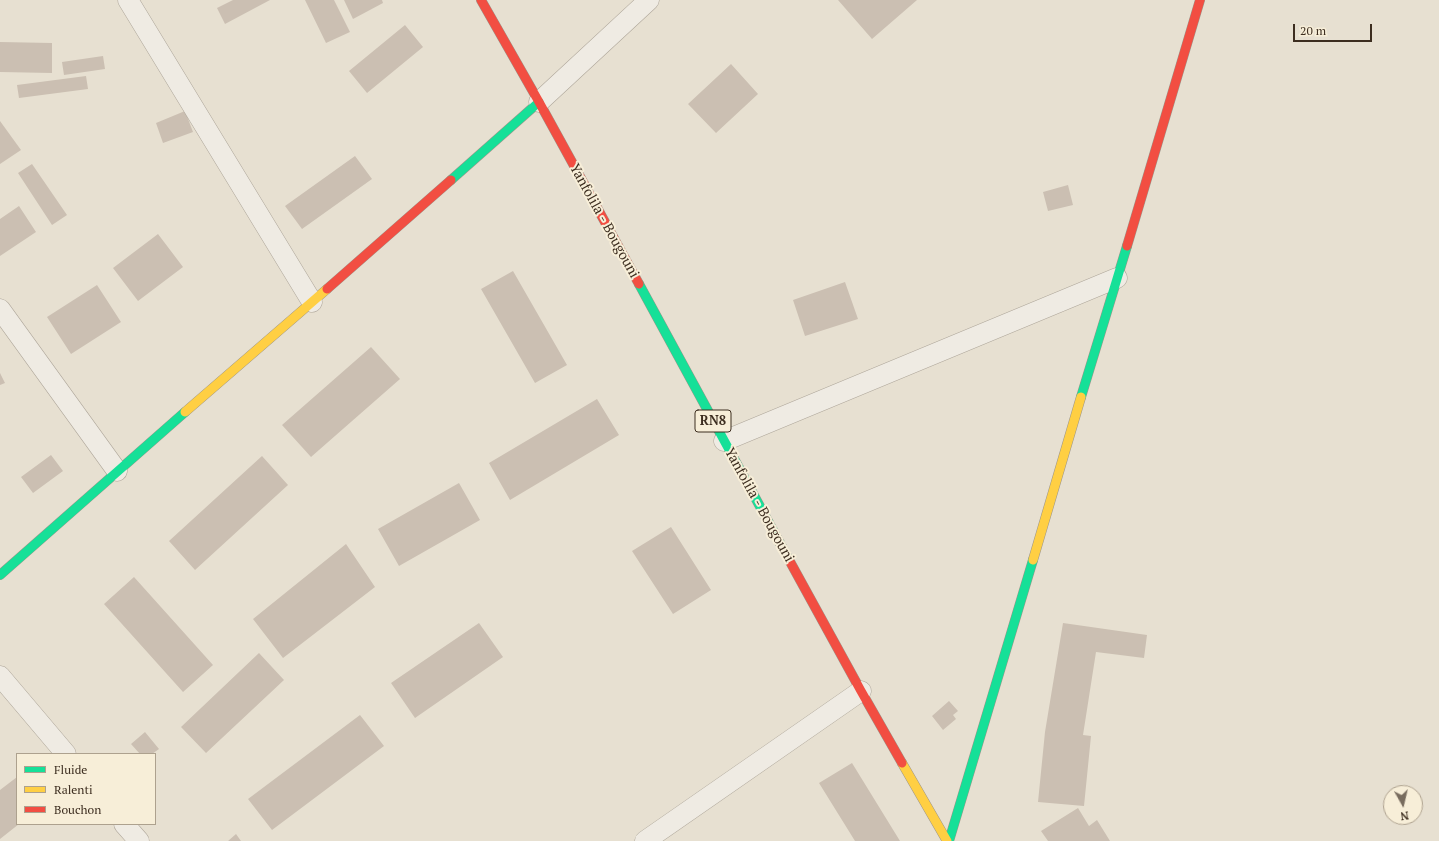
<!DOCTYPE html>
<style>
body{margin:0}
#map{position:relative;width:1439px;height:841px;overflow:hidden;background:#e7e0d1;font-family:"PT Serif",serif}
canvas{display:block}
.legend{position:absolute;left:16px;top:753px;width:140px;height:72px;box-sizing:border-box;background:#f7eed8;border:1px solid #ada18e;margin:0;padding:5px 7px;list-style:none;font-size:12px;color:#3d2e20}
.legend li{display:flex;align-items:center;gap:8px;height:20px}
.legend b{width:20px;border:1px solid #ada18e}
.north{position:absolute;left:1383px;top:785px;width:40px;height:40px;box-sizing:border-box;background:#f7eed8;border:1px solid #ada18e;border-radius:50%;rotate:172deg;font-size:11px;font-weight:700;line-height:16px;text-align:center;color:#3d2e20}
.north::after{content:'';display:block;margin:auto;width:14px;height:18px;background:#786c5e;clip-path:polygon(50% 0,100% 100%,50% 72%,0 100%)}
.scale{position:absolute;left:1293px;top:24px;width:79px;height:18px;box-sizing:border-box;border:2px solid #3d2e20;border-top:0;padding-left:5px;font-size:12px;line-height:14px;white-space:nowrap;color:#3d2e20;-webkit-text-stroke:3px #f7eed8;paint-order:stroke}
</style>
<div id="map">
<canvas width="1439" height="841"></canvas>
<ul class="legend">
<li><b style="height:5px;background:#16e098"></b>Fluide</li>
<li><b style="height:5px;background:#ffcf43"></b>Ralenti</li>
<li><b style="height:5px;background:#f24e42"></b>Bouchon</li>
</ul>
<div class="north">N</div>
<div class="scale">20 m</div>
</div>
<script>
const ctx = document.querySelector('canvas').getContext('2d');
ctx.lineJoin = 'round';
function fill(path, color) { ctx.fillStyle = color; ctx.fill(path, 'evenodd'); }
const toPath = rows => new Path2D(rows.map(r => 'M' + r).join(''));
function trace(path, color, width, dash) { ctx.strokeStyle = color; ctx.lineWidth = width; ctx.lineCap = dash ? 'butt' : 'round'; ctx.setLineDash(dash || []); ctx.stroke(path); }
function write(font, color, halo, rows, align = 'center') {
  ctx.font = font + ' "PT Serif",serif'; ctx.lineWidth = 4; ctx.setLineDash([]); ctx.textBaseline = 'middle'; ctx.strokeStyle = halo; ctx.fillStyle = color; for (const [text, x, y, turn = 0] of rows) {
    ctx.save(); ctx.translate(x, y); ctx.rotate((+turn || 0) * Math.PI / 180); ctx.textAlign = isNaN(turn) ? turn : align; if (halo) ctx.strokeText(text, 0, 0); ctx.fillText(text, 0, 0); ctx.restore();
  }
}
fill(toPath([
 [233,0,270,0,225,24,217,8],
 [305,0,334,0,350,32,326,43],
 [344,0,382,0,383,3,353,19],
 [838,0,917,0,872,39],
 [405,25,423,47,367,93,349,71],
 [0,42,52,43,52,73,0,72],
 [103,56,105,69,64,75,62,62],
 [731,64,758,94,716,133,688,104],
 [86,76,88,89,19,98,17,85],
 [185,111,193,132,163,143,156,123],
 [0,121,21,150,0,164],
 [355,156,372,179,302,229,285,206],
 [32,164,67,215,52,225,18,173],
 [1068,185,1073,205,1048,211,1043,192],
 [19,206,36,232,0,256,0,219],
 [158,234,183,267,138,301,113,268],
 [513,271,567,365,535,383,481,289],
 [845,282,858,319,805,336,793,300],
 [97,285,121,322,71,354,47,317],
 [371,347,400,379,311,457,282,425],
 [0,373,5,383,0,385],
 [597,399,619,435,510,500,489,463],
 [51,455,63,471,33,493,21,477],
 [262,456,288,485,195,570,169,541],
 [459,483,480,520,399,566,378,529],
 [671,527,711,590,673,614,632,551],
 [346,544,375,587,283,658,253,619],
 [134,577,213,665,183,692,104,604],
 [479,623,503,657,415,718,391,683],
 [1063,623,1147,635,1144,658,1096,652,1083,735,1091,736,1084,806,1038,802,1045,732],
 [259,653,284,680,206,753,181,727],
 [949,701,958,711,953,715,956,719,943,730,932,716],
 [360,715,384,746,272,830,248,799],
 [145,732,159,749,152,754,140,754,131,744],
 [852,763,900,841,855,841,819,783],
 [17,777,17,824,19,824,0,839,0,790],
 [1078,808,1089,826,1097,820,1110,841,1048,841,1041,831],
 [236,834,241,841,228,841]
]), '#cbbfb2');
const street = toPath([
 [128,0,312,302],
 [539,102,649,0],
 [0,309,117,471],
 [724,441,1117,278],
 [0,676,66,754],
 [124,824,139,841],
 [645,841,861,691]
]);
const fast = toPath([
 [451,180,539,102],
 [639,284,788,558],
 [1081,397,1127,246],
 [0,575,185,412],
 [949,841,1033,560]
]);
const slow = toPath([
 [185,412,327,289],
 [1033,560,1081,397],
 [902,763,947,841]
]);
const jam = toPath([
 [481,0,539,102,639,284],
 [1127,246,1200,0],
 [327,289,451,180],
 [788,558,861,691,902,763]
]);
trace(street, '#ada599', 21);
trace(fast, '#9c958a', 10);
trace(slow, '#9c958a', 10);
trace(jam, '#9c958a', 10);
trace(street, '#efebe3', 20);
trace(fast, '#16e098', 9);
trace(slow, '#ffcf43', 9);
trace(jam, '#f24e42', 9);
for (const [x, y, w] of [
 [713,421,36]
]) { const box = new Path2D(); box.roundRect(x - w / 2, y - 11, w, 22, 3); ctx.fillStyle = '#f7eed8'; ctx.fill(box); trace(box, '#3d2e20', 1); }
write('bold 13px', '#3d2e20', null, [
 ["RN8",713,421]
]);
write('14px', '#3d2e20', '#f7eed8', [
 ["Yanfolila - Bougouni",604,221,61],
 ["Yanfolila - Bougouni",759,505,61]
]);
</script>
